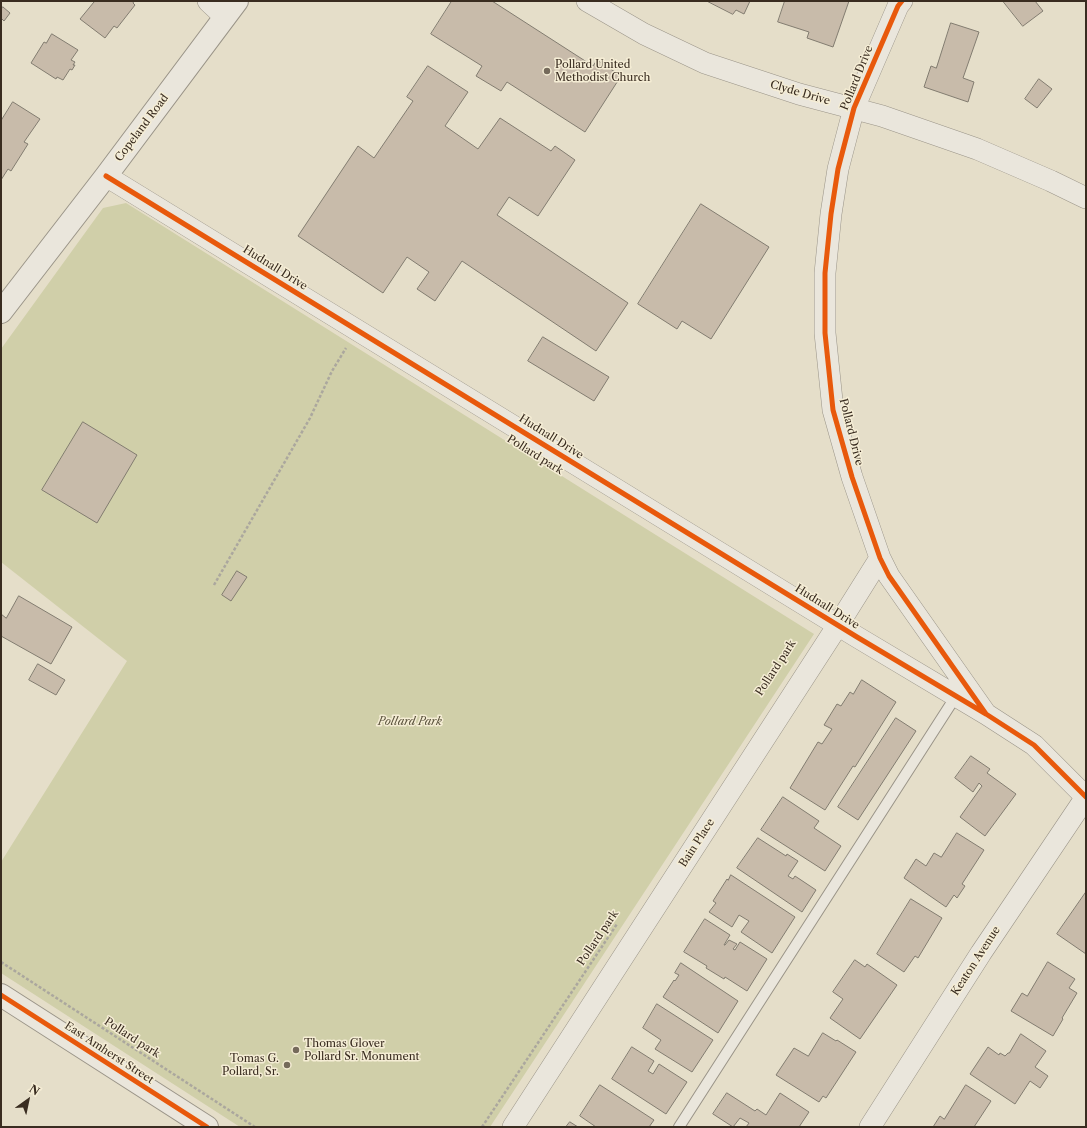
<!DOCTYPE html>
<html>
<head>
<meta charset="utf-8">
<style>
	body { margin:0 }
	#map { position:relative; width:1087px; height:1128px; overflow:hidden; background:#e5dec9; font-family:"Libre Caslon Text",serif }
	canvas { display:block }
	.frame { position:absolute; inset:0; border:2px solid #392c20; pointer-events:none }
	.north { position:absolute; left:8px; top:1080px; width:40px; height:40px; -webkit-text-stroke:3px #f5edd5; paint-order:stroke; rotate:33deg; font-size:11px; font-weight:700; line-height:16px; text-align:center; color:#392c20 }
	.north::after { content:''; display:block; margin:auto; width:14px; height:18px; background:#392c20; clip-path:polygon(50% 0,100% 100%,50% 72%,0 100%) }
</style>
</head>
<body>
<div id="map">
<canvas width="1087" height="1128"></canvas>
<div class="frame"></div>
<div class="north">N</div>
</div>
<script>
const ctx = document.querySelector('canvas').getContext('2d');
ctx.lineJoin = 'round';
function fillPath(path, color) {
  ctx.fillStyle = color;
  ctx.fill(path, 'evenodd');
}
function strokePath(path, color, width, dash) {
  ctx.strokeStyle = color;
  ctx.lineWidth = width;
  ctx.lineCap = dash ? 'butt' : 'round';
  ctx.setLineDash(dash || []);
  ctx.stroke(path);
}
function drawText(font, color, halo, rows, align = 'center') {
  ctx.font = font + ' "Libre Caslon Text",serif';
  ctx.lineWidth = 3;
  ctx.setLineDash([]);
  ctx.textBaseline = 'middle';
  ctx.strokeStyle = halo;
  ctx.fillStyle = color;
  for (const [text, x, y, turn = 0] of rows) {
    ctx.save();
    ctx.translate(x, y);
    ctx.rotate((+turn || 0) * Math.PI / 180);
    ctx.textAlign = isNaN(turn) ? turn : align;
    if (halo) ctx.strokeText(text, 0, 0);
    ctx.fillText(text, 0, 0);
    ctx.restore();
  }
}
const green = new Path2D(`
	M 126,203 L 814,634 L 490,1127 L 240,1127 L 1,973 L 1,862 L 127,661 L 1,562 L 1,349 L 103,208 Z`);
const building = new Path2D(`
	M 93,1 L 134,1 L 133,3 L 135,5 L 117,28 L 114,26 L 105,38 L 80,19 L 94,2 Z
	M 452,1 L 492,1 L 593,66 L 597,60 L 621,76 L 585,132 L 507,82 L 501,91 L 476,76 L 482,66 L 431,34 Z
	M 707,1 L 750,1 L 744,14 L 736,10 L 733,14 Z
	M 785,1 L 849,1 L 833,47 L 807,38 L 809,32 L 778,22 Z
	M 1003,1 L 1035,1 L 1043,11 L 1023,26 Z
	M 3,7 L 10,13 L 4,21 L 1,18 L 1,10 Z
	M 951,23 L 979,32 L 963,78 L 974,82 L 968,102 L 924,87 L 931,66 L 936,68 Z
	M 52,34 L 78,50 L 71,60 L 75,62 L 73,65 L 75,65 L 72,70 L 70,69 L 63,80 L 57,77 L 56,79 L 31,63 L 44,42 L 46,43 Z
	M 428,66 L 468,92 L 445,126 L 478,149 L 500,118 L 551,151 L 555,146 L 575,160 L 538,216 L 509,197 L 497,215 L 628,303 L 596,351 L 462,261 L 435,301 L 417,289 L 429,272 L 407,257 L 383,293 L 298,236 L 358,146 L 374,158 L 413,101 L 407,97 Z
	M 1039,79 L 1052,89 L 1037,108 L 1025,99 Z
	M 13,102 L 40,119 L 24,142 L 28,144 L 11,171 L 8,169 L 1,180 L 1,121 Z
	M 701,204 L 769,247 L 711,339 L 682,321 L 677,329 L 638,304 Z
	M 543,337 L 609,377 L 594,401 L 528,361 Z
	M 83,422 L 137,455 L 97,523 L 42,490 Z
	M 237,571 L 247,577 L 231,601 L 222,595 Z
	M 19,596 L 72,627 L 51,664 L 1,636 L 1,614 L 6,618 Z
	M 38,664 L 65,680 L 56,695 L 29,680 Z
	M 862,680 L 896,702 L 855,767 L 853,766 L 825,810 L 790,788 L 818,742 L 822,744 L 832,729 L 824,725 L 837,704 L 841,706 L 850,692 L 853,694 Z
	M 896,718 L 916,731 L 858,820 L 838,807 Z
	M 971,756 L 990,769 L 987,773 L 1016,794 L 985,836 L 960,817 L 982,786 L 979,783 L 973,792 L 955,778 Z
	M 783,797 L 819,821 L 814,828 L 841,846 L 825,871 L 761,830 Z
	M 957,833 L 984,850 L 962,884 L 965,886 L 957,898 L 954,895 L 946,907 L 904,878 L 916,859 L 926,866 L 934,853 L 941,857 Z
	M 758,838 L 786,856 L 787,854 L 798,861 L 788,876 L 793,879 L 795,876 L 816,890 L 802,912 L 737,868 Z
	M 731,875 L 795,917 L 772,953 L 741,932 L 749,921 L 739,915 L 732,927 L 709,912 L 716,903 L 713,901 L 727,879 L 728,880 Z
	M 1086,892 L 1086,954 L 1057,934 Z
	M 911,899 L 942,918 L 918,958 L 915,956 L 904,972 L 877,954 Z
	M 705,919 L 730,935 L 724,945 L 725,945 L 729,940 L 737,944 L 733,949 L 735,950 L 740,942 L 767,959 L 747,991 L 725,977 L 724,979 L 706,968 L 707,966 L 684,952 Z
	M 855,960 L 865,967 L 867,964 L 897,985 L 860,1039 L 830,1018 L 843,999 L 833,992 Z
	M 1048,962 L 1075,979 L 1069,988 L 1077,993 L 1062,1018 L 1063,1019 L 1053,1036 L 1011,1011 L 1022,993 L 1027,996 Z
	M 681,963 L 738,1001 L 718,1033 L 663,997 L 674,980 L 675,981 L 679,975 L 675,973 Z
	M 657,1004 L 713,1040 L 692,1072 L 655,1049 L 661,1040 L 643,1028 Z
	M 823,1033 L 836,1041 L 837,1040 L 856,1052 L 826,1098 L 823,1096 L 819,1102 L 776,1075 L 794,1048 L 808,1056 Z
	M 1021,1034 L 1046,1051 L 1035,1067 L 1048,1076 L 1040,1088 L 1030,1081 L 1015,1104 L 970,1074 L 988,1047 L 999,1055 L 1000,1053 L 1005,1056 L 1008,1053 L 1009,1053 Z
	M 632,1047 L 654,1061 L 648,1071 L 653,1074 L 659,1064 L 687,1082 L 666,1114 L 612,1079 Z
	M 600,1085 L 654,1120 L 649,1127 L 596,1127 L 580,1116 Z
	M 966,1085 L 991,1101 L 974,1127 L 933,1127 L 940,1116 L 944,1119 Z
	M 727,1093 L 755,1111 L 757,1109 L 766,1115 L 780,1093 L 809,1112 L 799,1127 L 746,1127 L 749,1123 L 740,1118 L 733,1127 L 713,1114 Z
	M 570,1122 L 578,1127 L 566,1127 Z`);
const path = new Path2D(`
	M 214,585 L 310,418 L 332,371 L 346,348
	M 1,962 L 255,1127
	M 482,1127 L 617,924`);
const service = new Path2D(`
	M 679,1127 L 956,696`);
const minor = new Path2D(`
	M 208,1 L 225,17
	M 587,1 L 644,34 L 705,63 L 799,94 L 882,116 L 977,149 L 1051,181 L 1086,198
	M 902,1 L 898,6 L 854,108 L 838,169 L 831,214 L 825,273 L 825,333 L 833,410 L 852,477 L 880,558 L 889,576 L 986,714 L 1034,745 L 1086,797
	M 106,176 L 857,637 L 986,714
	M 513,1127 L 838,625 L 880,558
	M 870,1127 L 981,953 L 1086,797`);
const tertiary = new Path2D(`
	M 1,312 L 106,176 L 237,1
	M 1,995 L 207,1127`);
const cycleway = new Path2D(`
	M 902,1 L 898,6 L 854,108 L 838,169 L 831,214 L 825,273 L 825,333 L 833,410 L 852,477 L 880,558 L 889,576 L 986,714 L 1034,745 L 1086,797
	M 106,176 L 857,637 L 986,714
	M 1,995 L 207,1127`);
const markers = [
	[547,71,4,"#756a5b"],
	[296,1050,4,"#756a5b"],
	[287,1065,4,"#756a5b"]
];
const poiNames = [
	["Pollard United",555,65],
	["Methodist Church",555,78],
	["Thomas Glover",304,1044],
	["Pollard Sr. Monument",304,1057],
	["Tomas G.",279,1059,"right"],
	["Pollard, Sr.",279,1072,"right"]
];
const streetNames = [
	["Pollard Drive",857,78,-68],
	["Clyde Drive",800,93,16],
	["Copeland Road",142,128,-53],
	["Hudnall Drive",275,268,32],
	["Pollard Drive",851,432,76],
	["Hudnall Drive",551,437,32],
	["Pollard park",535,455,32],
	["Hudnall Drive",827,607,32],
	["Pollard park",776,668,-57],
	["Bain Place",697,843,-57],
	["Pollard park",598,938,-56],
	["Keaton Avenue",976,961,-57],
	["Pollard park",132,1038,33],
	["East Amherst Street",109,1053,33]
];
const parkNames = [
	["Pollard Park",410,722]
];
fillPath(green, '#d0cfa9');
fillPath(building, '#c8bbaa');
strokePath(building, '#827c70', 1);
strokePath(service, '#9a9488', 12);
strokePath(minor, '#9a9488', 22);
strokePath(tertiary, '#9a9488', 24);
strokePath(path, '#aba79e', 2.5, [3, 2]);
strokePath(service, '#eae6dc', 10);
strokePath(minor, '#eae6dc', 21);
strokePath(tertiary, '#eae6dc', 22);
strokePath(cycleway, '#e8590c', 5);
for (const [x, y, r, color] of markers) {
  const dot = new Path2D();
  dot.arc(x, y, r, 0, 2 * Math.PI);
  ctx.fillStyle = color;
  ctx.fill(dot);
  strokePath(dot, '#f5edd5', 1.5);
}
drawText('11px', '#392c20', '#f5edd5', poiNames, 'left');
drawText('11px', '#392c20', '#f5edd5', streetNames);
drawText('italic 11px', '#5a523c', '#f5edd5', parkNames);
</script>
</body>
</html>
